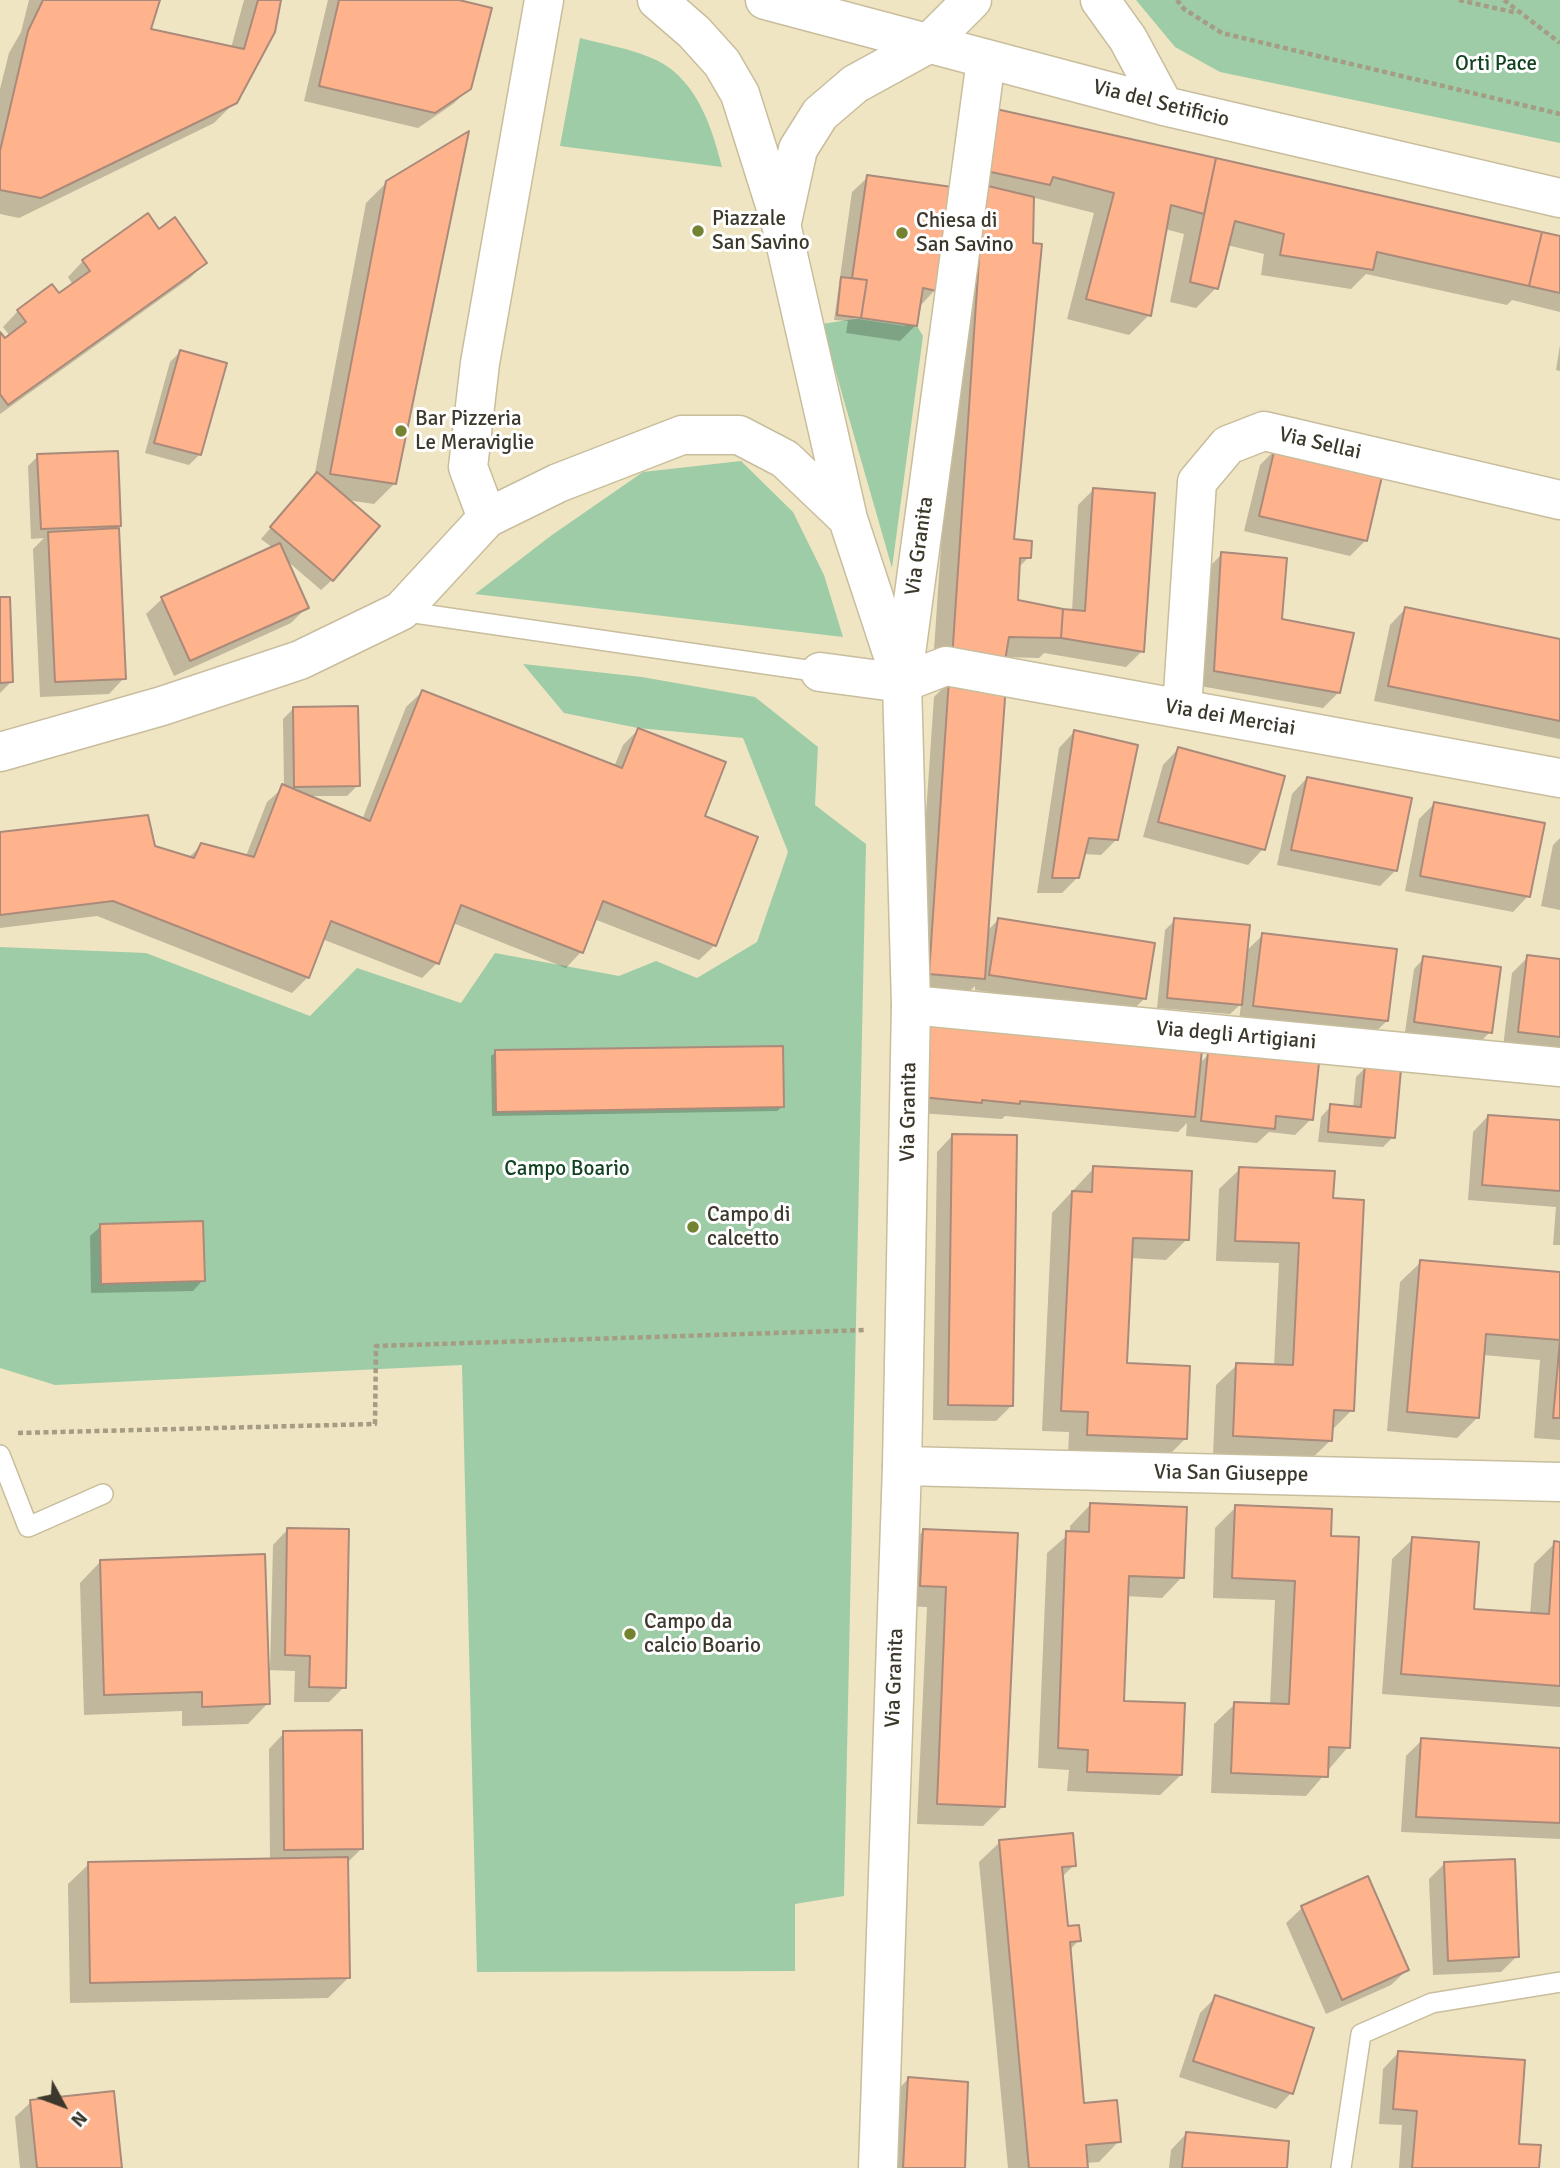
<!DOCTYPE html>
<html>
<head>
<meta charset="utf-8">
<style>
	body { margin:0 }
	#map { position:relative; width:1560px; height:2168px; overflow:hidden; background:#f0e5c3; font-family:Signika,sans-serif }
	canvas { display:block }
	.north { position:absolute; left:28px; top:2070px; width:70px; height:70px; -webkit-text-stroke:5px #fff; paint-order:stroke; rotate:131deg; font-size:19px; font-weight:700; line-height:28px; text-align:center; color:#3c382b }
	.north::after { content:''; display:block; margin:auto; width:24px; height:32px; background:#3c382b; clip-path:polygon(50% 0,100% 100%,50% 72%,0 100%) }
</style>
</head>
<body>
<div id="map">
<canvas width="1560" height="2168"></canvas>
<div class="north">N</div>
</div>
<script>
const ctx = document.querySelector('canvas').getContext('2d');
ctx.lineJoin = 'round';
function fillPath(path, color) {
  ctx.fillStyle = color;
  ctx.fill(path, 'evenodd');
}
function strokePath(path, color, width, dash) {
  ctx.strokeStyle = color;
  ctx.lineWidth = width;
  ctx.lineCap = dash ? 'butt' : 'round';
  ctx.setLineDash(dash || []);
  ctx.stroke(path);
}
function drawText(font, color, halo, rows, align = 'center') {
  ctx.font = font + ' Signika,sans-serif';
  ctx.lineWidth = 6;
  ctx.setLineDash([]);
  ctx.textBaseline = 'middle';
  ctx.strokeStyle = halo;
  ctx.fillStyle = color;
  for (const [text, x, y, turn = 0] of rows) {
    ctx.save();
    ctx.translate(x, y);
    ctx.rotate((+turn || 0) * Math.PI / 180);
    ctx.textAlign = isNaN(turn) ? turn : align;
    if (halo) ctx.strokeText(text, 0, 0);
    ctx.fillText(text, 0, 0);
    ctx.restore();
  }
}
const green = new Path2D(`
	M 1136,0 L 1560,0 L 1560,143 L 1220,72 L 1175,47 Z
	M 580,38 C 603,44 627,48 649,57 C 695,74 711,124 722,167 L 560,146 Z
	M 861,318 L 917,326 L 923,336 L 892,568 L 822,324 Z
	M 741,461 L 793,512 L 824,575 L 843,637 L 475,594 L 552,535 L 643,472 Z
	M 523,664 L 642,677 L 755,697 L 818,747 L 815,805 L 866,844 L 844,1896 L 795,1904 L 795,1971 L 477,1972 L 462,1365 L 55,1385 L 0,1368 L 0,947 L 146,953 L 310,1016 L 357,968 L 461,1003 L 495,953 L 619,976 L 656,961 L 697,978 L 757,942 L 788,852 L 743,738 L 638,728 L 564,713 Z`);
const shadow = new Path2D(`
	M 29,0 L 158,0 L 149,30 L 231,48 L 244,0 L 279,0 L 235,102 L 214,123 L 19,218 L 0,214 L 0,89 L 9,53 L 21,32 Z
	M 328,0 L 452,0 L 470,88 L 453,104 L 418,128 L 304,101 Z
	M 996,111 L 1560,238 L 1560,312 L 1512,300 L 1507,305 L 1366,274 L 1351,289 L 1261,275 L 1264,254 L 1227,245 L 1216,288 L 1196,308 L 1170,302 L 1184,234 L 1165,229 L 1149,315 L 1129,335 L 1067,319 L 1094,213 L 1035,198 L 1032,200 L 1012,541 L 1029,557 L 1018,568 L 1016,601 L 1072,611 L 1078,505 L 1093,490 L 1142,651 L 1126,667 L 1044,653 L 1039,658 L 1004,657 L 986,932 L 998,920 L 1145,998 L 1129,1014 L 975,990 L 975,986 L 967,994 L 914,989 L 934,697 L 951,680 L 932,679 L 964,208 Z
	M 868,177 L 935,290 L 920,306 L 916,325 L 900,341 L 846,333 L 848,321 L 834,320 L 852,192 ZM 853,314 L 905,323 L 905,326 L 852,318 Z
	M 387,182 L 395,483 L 374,504 L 347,500 L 332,580 L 321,590 L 285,559 L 307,607 L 291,623 L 174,676 L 146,614 L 162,599 L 273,548 L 261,539 L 314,478 L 366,203 Z
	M 159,231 L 205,263 L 190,278 L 0,414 L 0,335 L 4,341 L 10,336 L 3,327 L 18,311 L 59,295 L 73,285 L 68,277 L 83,261 Z
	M 1560,345 L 1560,371 L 1556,370 Z
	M 180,352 L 200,454 L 189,465 L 145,453 L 170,362 Z
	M 1276,449 L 1366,540 L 1350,556 L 1244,531 L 1260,465 Z
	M 38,456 L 119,525 L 115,530 L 124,678 L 109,694 L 40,697 L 33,549 L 44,538 L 31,539 L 28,466 Z
	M 1222,554 L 1339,692 L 1323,708 L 1200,686 L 1206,570 Z
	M 0,599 L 11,682 L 0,693 Z
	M 1405,609 L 1560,641 L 1560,739 L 1374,701 L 1390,625 Z
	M 422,692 L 614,767 L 623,745 L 638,730 L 703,817 L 715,945 L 699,960 L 594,919 L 581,952 L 566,968 L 453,923 L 437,963 L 422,978 L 322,939 L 308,977 L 292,993 L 97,916 L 0,928 L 0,834 L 154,847 L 188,858 L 202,845 L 246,856 L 267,802 L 284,787 L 283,719 L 293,709 L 358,785 L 347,796 L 307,796 L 362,820 L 406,707 Z
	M 1074,732 L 1117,839 L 1101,855 L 1083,854 L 1077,878 L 1062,893 L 1037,893 L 1059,748 Z
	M 1178,749 L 1263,849 L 1248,865 L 1143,837 L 1163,765 Z
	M 1307,778 L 1396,870 L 1380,886 L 1277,865 L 1292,794 Z
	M 1435,803 L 1528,896 L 1513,912 L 1405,891 L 1419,819 Z
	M 1560,838 L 1560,910 L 1541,906 L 1553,845 Z
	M 1175,920 L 1245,952 L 1263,935 L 1387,1021 L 1371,1036 L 1239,1021 L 1241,1004 L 1230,1014 L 1157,1008 L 1165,930 Z
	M 1528,957 L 1560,961 L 1560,1054 L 1503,1047 L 1512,973 Z
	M 1424,958 L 1490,1032 L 1480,1042 L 1405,1032 L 1414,969 Z
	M 929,1026 L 1199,1064 L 1209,1054 L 1311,1119 L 1295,1135 L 1269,1132 L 1257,1143 L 1186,1136 L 1187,1123 L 1178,1132 L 1005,1116 L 1002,1119 L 906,1112 Z
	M 496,1052 L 782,1107 L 777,1111 L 492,1116 L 491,1056 Z
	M 1366,1067 L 1393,1137 L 1383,1147 L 1318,1142 L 1321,1117 L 1331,1106 L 1353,1108 L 1356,1077 Z
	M 1488,1116 L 1560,1122 L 1560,1245 L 1553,1245 L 1556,1207 L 1468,1200 L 1473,1132 Z
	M 952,1136 L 1012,1405 L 996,1421 L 933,1420 L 937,1152 Z
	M 1094,1168 L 1187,1239 L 1166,1260 L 1130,1258 L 1125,1365 L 1185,1439 L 1165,1459 L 1068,1455 L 1069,1432 L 1042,1431 L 1052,1213 Z
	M 1240,1169 L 1332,1200 L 1352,1410 L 1331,1431 L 1331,1440 L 1310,1460 L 1213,1456 L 1216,1385 L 1237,1365 L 1274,1366 L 1279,1263 L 1216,1261 L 1219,1189 Z
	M 101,1226 L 203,1280 L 193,1291 L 91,1293 L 90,1236 Z
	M 1421,1262 L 1560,1273 L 1560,1440 L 1534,1438 L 1540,1360 L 1483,1355 L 1478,1417 L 1457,1438 L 1387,1431 L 1400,1282 Z
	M 1090,1505 L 1182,1577 L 1162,1598 L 1126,1596 L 1122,1703 L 1181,1775 L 1160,1795 L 1067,1791 L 1069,1770 L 1038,1768 L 1047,1553 L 1070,1533 L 1070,1526 Z
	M 1236,1507 L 1329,1538 L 1348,1747 L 1306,1796 L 1211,1793 L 1214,1724 L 1235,1704 L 1270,1705 L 1275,1600 L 1213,1598 L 1215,1528 Z
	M 288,1529 L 344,1687 L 329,1702 L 294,1702 L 295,1671 L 267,1670 L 268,1703 L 248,1724 L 182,1726 L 182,1711 L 84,1715 L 80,1583 L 100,1562 L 270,1669 L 273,1545 Z
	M 924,1530 L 1016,1535 L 1003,1806 L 983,1826 L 917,1824 L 927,1607 L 901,1606 L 904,1551 Z
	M 1413,1539 L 1472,1611 L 1530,1615 L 1534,1564 L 1555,1543 L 1560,1544 L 1560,1707 L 1382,1694 L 1392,1559 Z
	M 284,1733 L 362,1848 L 347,1863 L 348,1978 L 328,1998 L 70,2003 L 68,1884 L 89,1864 L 270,1860 L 269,1749 Z
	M 1422,1740 L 1560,1750 L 1560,1839 L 1401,1832 L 1406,1756 Z
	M 1000,1842 L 1074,1865 L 1062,1877 L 1066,1928 L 1079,1940 L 1069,1951 L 1083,2105 L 1119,2141 L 1099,2162 L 1086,2163 L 1086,2168 L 1008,2168 L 979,1862 Z
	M 1444,1864 L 1517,1956 L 1501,1972 L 1433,1975 L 1429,1879 Z
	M 1302,1908 L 1407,1970 L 1391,1985 L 1326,2014 L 1286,1923 Z
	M 1216,1997 L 1291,2093 L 1276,2109 L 1179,2077 L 1200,2013 Z
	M 1398,2053 L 1517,2146 L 1538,2168 L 1399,2168 L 1402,2125 L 1379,2124 L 1383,2069 Z
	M 908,2079 L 963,2168 L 889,2168 L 893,2095 Z
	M 31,2102 L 120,2168 L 20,2168 L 15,2117 Z
	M 1186,2134 L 1285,2168 L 1169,2168 L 1171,2150 Z`);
const building = new Path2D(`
	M 43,0 L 160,0 L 151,29 L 244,49 L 258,0 L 281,0 L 275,32 L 237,103 L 41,198 L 0,190 L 0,151 L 28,31 Z
	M 339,0 L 459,0 L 492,8 L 471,89 L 435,113 L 319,86 Z
	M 996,109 L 1216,158 L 1204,214 L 1171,205 L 1151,316 L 1086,299 L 1114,193 L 1053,177 L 1050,185 L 982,170 Z
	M 469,131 L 396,484 L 330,474 L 386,181 Z
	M 1216,158 L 1542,232 L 1529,286 L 1377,252 L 1373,270 L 1280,255 L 1284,234 L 1235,221 L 1218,289 L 1190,282 Z
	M 867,175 L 952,187 L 937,291 L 923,288 L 917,326 L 861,318 L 867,280 L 852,278 Z
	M 984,185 L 1034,197 L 1033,243 L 1042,244 L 1014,539 L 1032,541 L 1031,558 L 1020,558 L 1018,600 L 1063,609 L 1061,638 L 1009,637 L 1005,661 L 952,659 Z
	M 148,213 L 159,229 L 175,217 L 207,263 L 8,405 L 0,394 L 0,332 L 5,338 L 26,322 L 17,310 L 52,284 L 59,293 L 90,271 L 82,260 Z
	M 1542,232 L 1560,236 L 1560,293 L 1529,286 Z
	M 841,277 L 867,280 L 861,318 L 837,315 Z
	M 180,350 L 227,363 L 201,455 L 154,443 Z
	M 1275,447 L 1383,472 L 1367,541 L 1259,516 Z
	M 118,451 L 121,526 L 41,529 L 37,454 Z
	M 317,472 L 380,526 L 333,581 L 270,527 Z
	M 1093,488 L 1155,493 L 1144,652 L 1061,638 L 1063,609 L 1085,611 Z
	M 119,528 L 126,679 L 55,682 L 48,532 Z
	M 280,543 L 309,608 L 190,661 L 161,597 Z
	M 1221,552 L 1287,558 L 1282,619 L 1354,633 L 1340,693 L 1214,671 Z
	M 0,597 L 10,597 L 13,682 L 0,683 Z
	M 1405,607 L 1560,639 L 1560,721 L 1388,686 Z
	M 949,679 L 1006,684 L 985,979 L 929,974 Z
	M 422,690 L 622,768 L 638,728 L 726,762 L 705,816 L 758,837 L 716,946 L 603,901 L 583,953 L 461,905 L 439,964 L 331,921 L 309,978 L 113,901 L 0,915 L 0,832 L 148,815 L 155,846 L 194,858 L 201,843 L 254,857 L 282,784 L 370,821 Z
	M 358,706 L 360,786 L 294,787 L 293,707 Z
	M 1074,730 L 1138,745 L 1118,840 L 1089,838 L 1079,878 L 1052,878 Z
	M 1178,747 L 1285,776 L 1265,850 L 1158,822 Z
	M 1307,777 L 1412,798 L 1397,871 L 1291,850 Z
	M 1434,802 L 1545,823 L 1530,897 L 1420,876 Z
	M 998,918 L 1155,943 L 1146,999 L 989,975 Z
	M 1174,918 L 1250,925 L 1242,1005 L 1167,998 Z
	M 1262,933 L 1397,949 L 1388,1021 L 1253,1006 Z
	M 1527,955 L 1560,959 L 1560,1037 L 1518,1032 Z
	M 1423,956 L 1501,967 L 1492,1033 L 1414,1022 Z
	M 928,1025 L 1202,1050 L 1195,1117 L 1020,1101 L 1020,1104 L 982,1100 L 982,1103 L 921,1097 Z
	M 783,1046 L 784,1107 L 496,1112 L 495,1050 Z
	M 1208,1052 L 1319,1063 L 1313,1120 L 1276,1116 L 1275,1129 L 1201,1121 Z
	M 1365,1065 L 1401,1069 L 1395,1138 L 1328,1132 L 1330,1104 L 1361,1107 Z
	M 1488,1115 L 1560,1120 L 1560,1191 L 1482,1185 Z
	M 952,1134 L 1017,1135 L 1013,1406 L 948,1405 Z
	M 1093,1166 L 1192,1171 L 1189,1240 L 1133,1238 L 1127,1363 L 1190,1366 L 1187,1439 L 1087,1435 L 1088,1412 L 1061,1411 L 1072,1191 L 1092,1192 Z
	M 1239,1167 L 1335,1171 L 1333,1198 L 1364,1200 L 1354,1411 L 1334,1410 L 1332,1441 L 1233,1436 L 1236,1363 L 1293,1365 L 1299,1243 L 1235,1241 Z
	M 203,1221 L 205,1281 L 101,1284 L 100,1224 Z
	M 1420,1260 L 1560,1272 L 1560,1418 L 1553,1418 L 1560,1340 L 1486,1334 L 1479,1418 L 1407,1412 Z
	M 1090,1503 L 1187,1507 L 1184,1578 L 1129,1576 L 1124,1701 L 1185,1703 L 1182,1775 L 1087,1772 L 1088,1750 L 1058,1748 L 1066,1531 L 1089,1532 Z
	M 1235,1505 L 1332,1509 L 1331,1536 L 1359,1537 L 1350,1748 L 1329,1747 L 1328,1777 L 1231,1773 L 1234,1702 L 1289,1704 L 1295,1581 L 1232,1578 Z
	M 287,1528 L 349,1529 L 346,1688 L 309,1687 L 310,1656 L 285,1655 Z
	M 923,1529 L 1018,1533 L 1005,1807 L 937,1804 L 946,1587 L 920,1586 Z
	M 1412,1537 L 1479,1542 L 1474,1609 L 1549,1614 L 1554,1541 L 1560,1542 L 1560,1686 L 1401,1674 Z
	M 265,1554 L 270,1704 L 202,1707 L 202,1692 L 104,1695 L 100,1560 Z
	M 362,1730 L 363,1849 L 284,1850 L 283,1731 Z
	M 1421,1738 L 1560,1748 L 1560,1823 L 1416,1817 Z
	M 1073,1833 L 1076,1866 L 1062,1867 L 1068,1926 L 1079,1925 L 1081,1941 L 1070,1942 L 1084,2103 L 1117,2100 L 1121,2142 L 1086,2145 L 1088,2168 L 1029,2168 L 999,1840 Z
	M 348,1857 L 350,1978 L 90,1983 L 88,1862 Z
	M 1515,1859 L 1519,1957 L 1448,1961 L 1444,1862 Z
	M 1368,1876 L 1409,1970 L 1342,2000 L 1301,1906 Z
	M 1215,1995 L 1314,2028 L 1293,2094 L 1193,2061 Z
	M 1398,2051 L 1525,2060 L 1519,2144 L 1541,2145 L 1539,2168 L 1412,2168 L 1417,2111 L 1393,2109 Z
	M 908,2077 L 968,2082 L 965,2168 L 903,2168 Z
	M 114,2091 L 122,2168 L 37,2168 L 30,2100 Z
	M 1186,2132 L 1289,2141 L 1287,2168 L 1182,2168 Z`);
const path = new Path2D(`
	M 1177,0 L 1184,9 L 1222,33 L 1560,114
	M 1459,0 L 1517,13
	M 1504,0 L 1560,43
	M 18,1433 L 375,1424 L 376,1346 L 866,1330`);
const lane = new Path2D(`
	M 401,611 L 820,672
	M 0,1455 L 28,1527 L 103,1494
	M 1341,2168 L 1361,2034 L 1432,2003 L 1560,1982`);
const street = new Path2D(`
	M 487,518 L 468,467 L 480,363 L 544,0
	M 820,672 L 902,683 L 946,666 L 1560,778
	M 902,683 L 986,60
	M 1182,709 L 1197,482 L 1228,445 L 1264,431 L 1560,500
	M 911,1005 L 1560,1067
	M 878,2168 L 902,1466`);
const secondary = new Path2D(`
	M 657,0 L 694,32 L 722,63 L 740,94 L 781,224 L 848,519 L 902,683 L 911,1005 L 902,1466 L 1560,1482
	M 765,0 L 1164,106 L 1560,198
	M 1100,0 L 1128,39 L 1164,106
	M 782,222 L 798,149 L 820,114 L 855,84 L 928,44 L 972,0
	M 0,752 L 162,706 L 300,660 L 401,611 L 487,518 L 558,483 L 682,435 L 739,435 L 785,459 L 848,519`);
const markers = [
	[698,231,7,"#738331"],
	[902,233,7,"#738331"],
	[401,431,7,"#738331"],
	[693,1227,7,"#738331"],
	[630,1634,7,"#738331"]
];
const parkNames = [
	["Orti Pace",1496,64],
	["Campo Boario",567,1169]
];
const streetNames = [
	["Via del Setificio",1161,104,14],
	["Via Sellai",1320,444,13],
	["Via Granita",920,546,-82],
	["Via dei Merciai",1230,718,10],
	["Via degli Artigiani",1236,1036,5],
	["Via Granita",909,1112,-89],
	["Via San Giuseppe",1231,1474,1],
	["Via Granita",895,1678,-88]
];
const poiNames = [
	["Piazzale",712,219],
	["San Savino",712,243],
	["Chiesa di",916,221],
	["San Savino",916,245],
	["Bar Pizzeria",415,419],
	["Le Meraviglie",415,443],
	["Campo di",707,1215],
	["calcetto",707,1239],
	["Campo da",644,1622],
	["calcio Boario",644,1646]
];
fillPath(green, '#9ecca6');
fillPath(shadow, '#0003');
fillPath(building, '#feb38c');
strokePath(building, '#aa8a7a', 2);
strokePath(lane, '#c8bd9c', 22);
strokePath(street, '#c8bd9c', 41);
strokePath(secondary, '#c8bd9c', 41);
strokePath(path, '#a49c83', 4.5, [5, 3.5]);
strokePath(lane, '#fff', 19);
strokePath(street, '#fff', 38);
strokePath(secondary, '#fff', 38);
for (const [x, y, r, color] of markers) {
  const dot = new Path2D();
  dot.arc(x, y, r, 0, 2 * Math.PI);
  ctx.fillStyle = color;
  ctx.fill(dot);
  strokePath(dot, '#fff', 2.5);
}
drawText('21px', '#124321', '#fff', parkNames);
drawText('21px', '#3c382b', '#fff', streetNames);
drawText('21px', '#3c382b', '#fff', poiNames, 'left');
</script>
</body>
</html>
